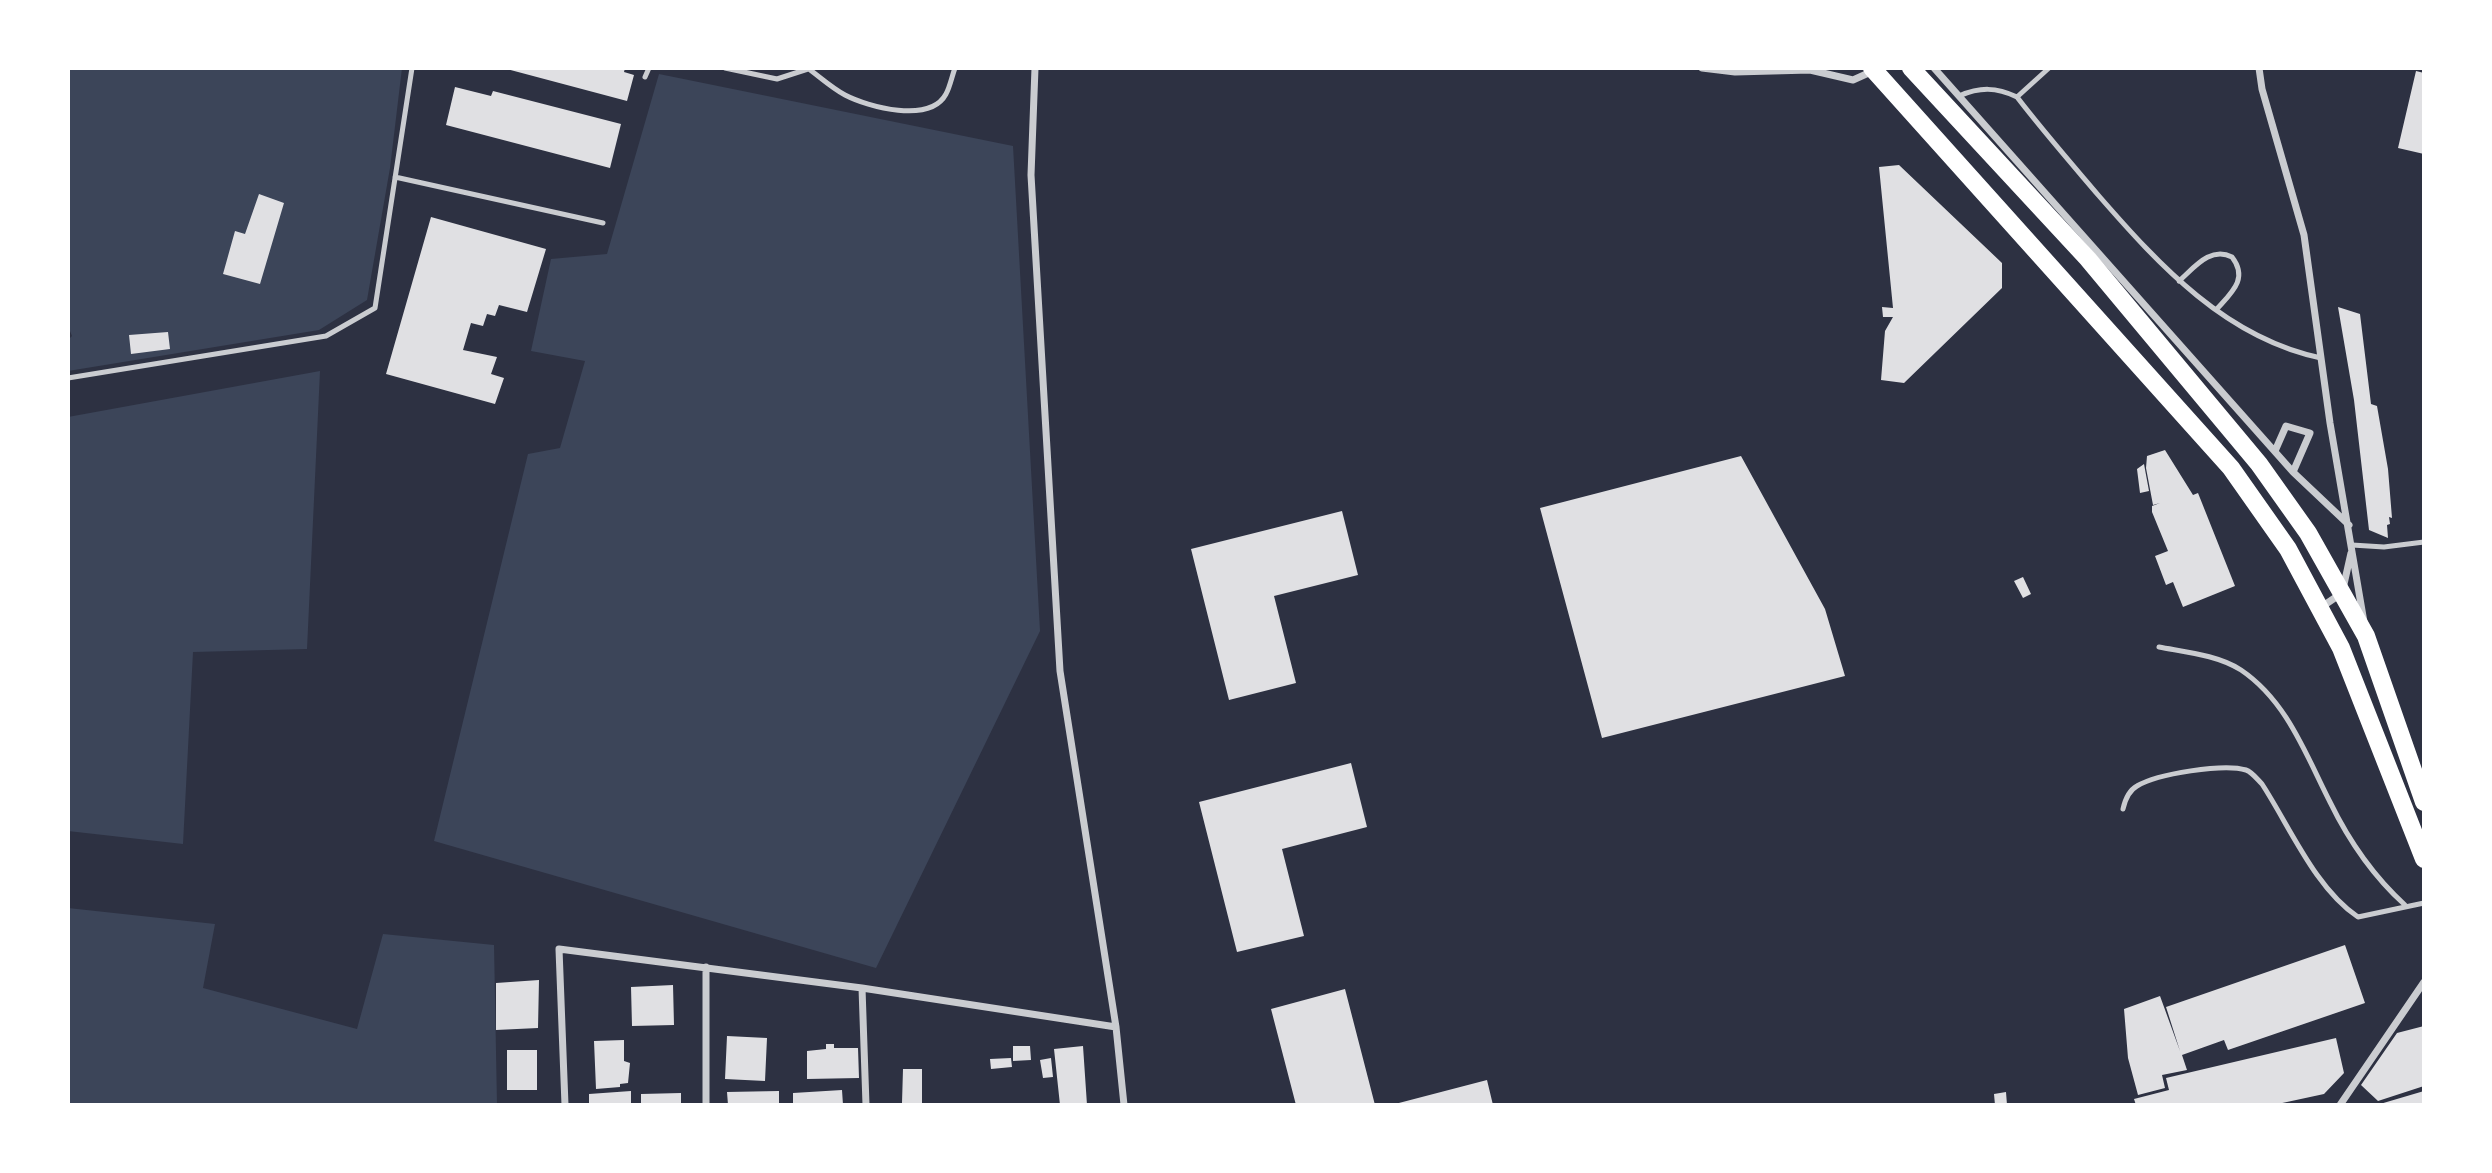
<!DOCTYPE html>
<html>
<head>
<meta charset="utf-8">
<style>
	body { margin:0 }
	#map { position:relative; width:2492px; height:1173px; overflow:hidden; background:#2d3142; font-family:"Roboto Condensed",sans-serif }
	canvas { display:block }
	.frame { position:absolute; inset:0; border:70px solid #fff; pointer-events:none }
</style>
</head>
<body>
<div id="map">
<canvas width="2492" height="1173"></canvas>
<div class="frame"></div>
</div>
<script>
const ctx = document.querySelector('canvas').getContext('2d');
ctx.lineJoin = 'round';
function fillPath(path, color) {
  ctx.fillStyle = color;
  ctx.fill(path, 'evenodd');
}
function strokePath(path, color, width, dash) {
  ctx.strokeStyle = color;
  ctx.lineWidth = width;
  ctx.lineCap = dash ? 'butt' : 'round';
  ctx.setLineDash(dash || []);
  ctx.stroke(path);
}
const green = new Path2D(`
	M 68,68 L 402,68 L 390,168 L 367,300 L 319,330 L 68,371 L 68,340 L 72,336 L 68,326 Z
	M 659,74 L 1013,146 L 1040,631 L 876,968 L 434,841 L 528,454 L 560,448 L 585,361 L 531,351 L 551,259 L 607,254 Z
	M 320,371 L 307,649 L 193,652 L 183,844 L 68,831 L 68,417 Z
	M 68,908 L 215,924 L 203,988 L 357,1029 L 383,934 L 494,945 L 497,1105 L 68,1105 Z`);
const building = new Path2D(`
	M 503,68 L 625,68 L 624,72 L 634,75 L 627,101 Z
	M 2416,71 L 2424,73 L 2424,154 L 2398,148 Z
	M 455,87 L 491,96 L 493,91 L 621,124 L 610,168 L 446,125 Z
	M 1899,165 L 2002,263 L 2002,288 L 1904,383 L 1881,380 L 1885,331 L 1893,317 L 1883,317 L 1882,307 L 1893,308 L 1879,167 Z
	M 259,194 L 284,203 L 260,284 L 223,274 L 235,231 L 245,234 Z
	M 431,217 L 546,249 L 527,312 L 499,305 L 495,316 L 487,314 L 483,326 L 471,323 L 463,350 L 497,357 L 491,374 L 504,378 L 495,404 L 386,374 Z
	M 2338,307 L 2360,314 L 2371,404 L 2377,406 L 2388,469 L 2392,518 L 2389,517 L 2390,524 L 2387,525 L 2388,538 L 2369,530 L 2354,400 Z
	M 168,332 L 170,349 L 131,354 L 129,335 Z
	M 2165,450 L 2193,495 L 2198,493 L 2235,586 L 2183,607 L 2173,582 L 2166,585 L 2155,556 L 2168,551 L 2152,512 L 2152,506 L 2160,503 L 2153,505 L 2146,468 L 2147,456 Z
	M 1741,456 L 1825,609 L 1845,676 L 1602,738 L 1540,508 Z
	M 2144,464 L 2149,491 L 2140,493 L 2137,469 Z
	M 1342,511 L 1358,575 L 1274,596 L 1296,683 L 1229,700 L 1191,549 Z
	M 2023,577 L 2031,594 L 2023,598 L 2014,581 Z
	M 1351,763 L 1367,827 L 1282,849 L 1304,936 L 1237,952 L 1199,802 Z
	M 2345,945 L 2365,1003 L 2228,1050 L 2224,1040 L 2182,1055 L 2187,1070 L 2162,1075 L 2165,1088 L 2138,1095 L 2128,1058 L 2124,1009 L 2160,996 L 2180,1051 L 2166,1007 Z
	M 539,980 L 538,1028 L 496,1030 L 496,983 Z
	M 673,985 L 674,1025 L 632,1026 L 631,987 Z
	M 1345,989 L 1375,1105 L 1296,1105 L 1271,1009 Z
	M 2424,1026 L 2424,1086 L 2378,1101 L 2361,1085 L 2397,1033 Z
	M 727,1036 L 767,1038 L 765,1081 L 725,1079 Z
	M 2336,1038 L 2344,1073 L 2324,1094 L 2273,1105 L 2136,1105 L 2134,1099 L 2169,1090 L 2166,1078 Z
	M 624,1040 L 624,1061 L 630,1063 L 628,1083 L 620,1084 L 620,1087 L 596,1089 L 594,1041 Z
	M 826,1044 L 834,1044 L 834,1048 L 858,1048 L 859,1078 L 807,1079 L 807,1051 L 826,1049 Z
	M 1013,1046 L 1030,1046 L 1031,1060 L 1013,1061 Z
	M 1083,1046 L 1087,1105 L 1060,1105 L 1054,1049 Z
	M 507,1050 L 537,1050 L 537,1090 L 507,1090 Z
	M 1011,1058 L 1012,1067 L 991,1069 L 990,1059 Z
	M 1051,1058 L 1053,1077 L 1043,1078 L 1040,1060 Z
	M 903,1069 L 922,1069 L 922,1105 L 902,1103 Z
	M 1487,1080 L 1493,1105 L 1395,1105 L 1395,1104 Z
	M 842,1090 L 843,1105 L 793,1105 L 793,1093 Z
	M 631,1091 L 631,1105 L 589,1105 L 589,1094 Z
	M 779,1091 L 779,1105 L 728,1105 L 727,1092 Z
	M 2424,1091 L 2424,1105 L 2380,1105 L 2380,1104 Z
	M 2006,1092 L 2007,1105 L 1995,1105 L 1994,1094 Z
	M 681,1093 L 681,1105 L 641,1105 L 641,1094 Z`);
const service = new Path2D(`
	M 725,68 L 777,79 L 811,68
	M 809,69 C 821,78 832,88 845,95 C 868,107 930,124 946,94 C 950,87 952,76 955,68
	M 645,77 L 649,68
	M 1959,96 C 1980,87 1996,87 2017,97 C 2043,131 2071,163 2099,196 C 2160,266 2226,338 2321,358
	M 2017,97 L 2049,68
	M 395,177 L 603,223
	M 2179,281 C 2194,268 2210,246 2232,257 C 2249,279 2231,293 2216,310
	M 68,378 L 326,336 L 375,308 L 412,68
	M 2352,545 L 2384,547 L 2424,542
	M 2159,647 C 2185,652 2218,655 2241,670 C 2287,701 2306,755 2330,802 C 2349,841 2373,876 2405,905
	M 2123,809 C 2125,800 2128,791 2137,786 C 2157,774 2224,763 2246,770 C 2252,772 2257,779 2262,784 C 2290,827 2315,888 2358,917 L 2424,903`);
const minor = new Path2D(`
	M 1035,68 L 1031,175 L 1060,671 L 1116,1027 L 1124,1105
	M 1702,68 L 1735,72 L 1810,70 L 1853,80 L 1873,71
	M 1934,68 L 2293,472
	M 2259,68 L 2262,89 L 2304,235 L 2330,423 L 2364,622
	M 2275,451 L 2286,426 L 2310,433 L 2293,472 L 2349,525
	M 2320,608 L 2342,593 L 2351,553
	M 862,988 L 866,1105
	M 565,1105 L 559,949 L 862,988 L 1116,1027
	M 706,1105 L 706,967
	M 2340,1105 L 2424,982`);
const primary = new Path2D(`
	M 1872,68 L 2231,468 L 2288,549 L 2341,648 L 2424,859
	M 1911,68 L 2088,259 L 2259,464 L 2308,533 L 2366,636 L 2424,802`);
fillPath(green, '#3c4559');
fillPath(building, '#e0e0e3');
strokePath(service, '#caccd0', 5);
strokePath(minor, '#caccd0', 7);
strokePath(primary, '#fff', 18);
</script>
</body>
</html>
